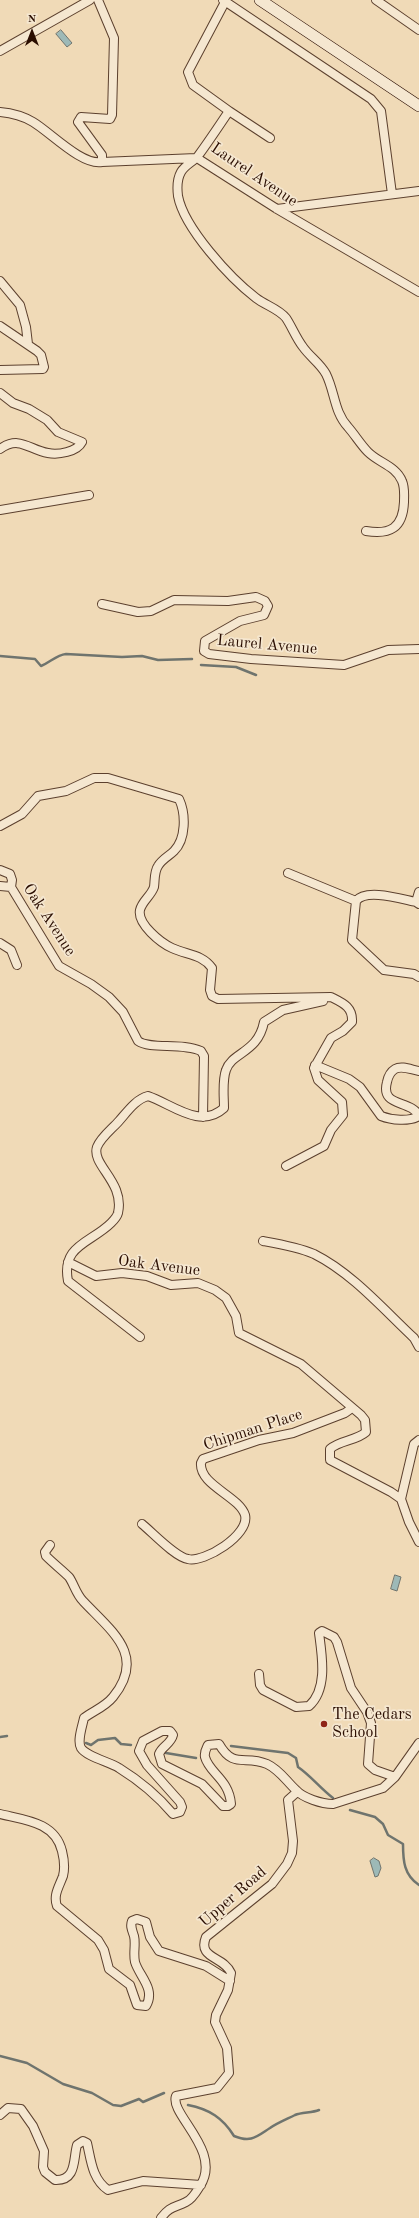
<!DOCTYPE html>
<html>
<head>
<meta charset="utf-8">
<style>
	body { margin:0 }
	#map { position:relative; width:419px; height:2218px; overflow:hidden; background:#f0dab7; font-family:"Old Standard TT",serif }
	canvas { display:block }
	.north { position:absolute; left:12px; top:12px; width:40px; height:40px; -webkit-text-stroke:3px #f5e7d0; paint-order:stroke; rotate:0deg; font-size:11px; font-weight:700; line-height:16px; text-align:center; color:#2a0d00 }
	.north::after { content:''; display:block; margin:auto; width:14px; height:18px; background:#2a0d00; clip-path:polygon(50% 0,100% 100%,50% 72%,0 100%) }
</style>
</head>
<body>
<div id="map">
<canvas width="419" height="2218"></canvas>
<div class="north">N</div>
</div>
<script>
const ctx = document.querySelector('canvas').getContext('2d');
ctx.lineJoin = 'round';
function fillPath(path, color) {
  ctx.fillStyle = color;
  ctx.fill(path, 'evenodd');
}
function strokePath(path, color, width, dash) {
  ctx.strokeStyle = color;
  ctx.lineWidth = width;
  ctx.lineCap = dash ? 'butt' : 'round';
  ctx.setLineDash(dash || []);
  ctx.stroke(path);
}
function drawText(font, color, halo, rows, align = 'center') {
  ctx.font = font + ' "Old Standard TT",serif';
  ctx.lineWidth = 3.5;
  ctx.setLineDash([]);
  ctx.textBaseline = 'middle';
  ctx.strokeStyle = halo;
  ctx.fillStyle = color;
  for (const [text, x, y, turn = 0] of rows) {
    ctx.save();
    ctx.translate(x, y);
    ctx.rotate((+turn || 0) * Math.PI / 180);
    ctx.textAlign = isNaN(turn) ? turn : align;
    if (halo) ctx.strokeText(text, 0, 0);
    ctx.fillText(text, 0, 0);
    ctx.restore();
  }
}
const water = new Path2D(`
	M 61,30 L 72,43 L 67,47 L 56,34 Z
	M 395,1575 L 401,1577 L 397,1591 L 391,1589 Z
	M 374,1858 L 379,1861 L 381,1868 L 378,1876 L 375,1877 L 370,1861 Z`);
const stream = new Path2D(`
	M 0,656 L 35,659 L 41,666 C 51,662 56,655 66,654 L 122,657 L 142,656 L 158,660 L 192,659
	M 201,665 L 236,667 L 256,675
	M 0,1737 L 7,1736
	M 86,1743 L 91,1745 L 98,1740 L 115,1738 L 121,1744 L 131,1745
	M 231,1746 L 288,1753 L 296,1758 L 298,1767 C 311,1776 320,1788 333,1798
	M 166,1753 L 196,1758
	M 350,1810 L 375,1817 L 383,1824 L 388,1835 L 403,1844 C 403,1861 404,1875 419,1885
	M 0,2056 L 27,2063 L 63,2084 L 92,2093 L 113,2105 L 121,2106 L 139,2099 L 143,2102 L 164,2093
	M 188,2105 C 209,2109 223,2118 234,2136 C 251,2143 256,2137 270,2128 C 277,2123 287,2119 295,2115 C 302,2112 312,2113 319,2110`);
const street = new Path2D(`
	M 223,0 L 371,99 L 381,111 L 392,194
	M 376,0 L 419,30
	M 225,2 L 188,72 L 193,85 L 229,111 C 219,126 209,141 198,156 C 193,162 185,165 181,172 C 177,179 177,188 178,196 C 184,228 230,278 256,298 C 265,305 279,309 286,318 C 292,327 296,338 303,347 C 310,357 320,363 326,374 C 335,392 334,412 348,427 C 355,435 361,445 368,452 C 379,463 396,466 402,481 C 405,488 404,495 404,502 C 403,528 390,535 366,531
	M 0,51 L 90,0
	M 229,111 L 270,138
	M 0,112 C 11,113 23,116 33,122 C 50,132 82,166 102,162 L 102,155 L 78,122 L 81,117 L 110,119 L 112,115 L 114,38 L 98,0
	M 197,158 L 277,209 L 419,292
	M 102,162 L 196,158
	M 277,209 L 419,191
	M 0,281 L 20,305 L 26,327 L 28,344
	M 0,326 L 37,351 L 41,355 L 44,367 L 43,369 L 0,370
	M 0,393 L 13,403 L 29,409 L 47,420 L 58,432 L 82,442 C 77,452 58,455 48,453 C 29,450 20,435 0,449
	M 0,510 L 89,495
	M 102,604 L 138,612 L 151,611 L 174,600 L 228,601 L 256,597 L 265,601 L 268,606 L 264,615 L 240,621 L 205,641 L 204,651 L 209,654 L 251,659 L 344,665 L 388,650 L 419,649
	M 0,826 L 22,814 L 38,796 L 66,791 L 94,778 L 108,778 L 179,799 C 186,814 186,839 174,851 C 169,856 162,859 158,866 C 154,872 155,880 154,887 C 151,896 142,901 140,910 C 137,924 161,943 172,948 C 187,955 202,954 212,968 L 210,990 L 212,996 L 218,999 L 331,997 C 343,1003 353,1007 352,1022 L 343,1031 L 331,1038 L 314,1068 L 318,1080 L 342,1102 L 343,1115 L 331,1130 L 324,1146 L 286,1166
	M 0,870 L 10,874 L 12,880 L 11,887
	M 288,873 L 356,901
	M 0,886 L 11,887 L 59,966 L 91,984 L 109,997 L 123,1012 L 138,1041 C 151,1050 181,1042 201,1051 L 204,1056 L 203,1117
	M 419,892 L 416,902 L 419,904
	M 416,902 C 401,899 366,888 356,901 L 352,940 L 384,970 L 414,974 L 419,977
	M 0,943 L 11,950 L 17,965
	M 315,1065 L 349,1079 L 360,1087 L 381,1116 C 391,1120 409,1122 419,1116
	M 419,1071 C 412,1070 402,1065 395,1069 C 390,1072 388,1077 387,1082 C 380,1108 411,1099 419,1116
	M 263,1241 C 280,1244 298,1247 314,1254 C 352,1273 383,1309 414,1338 L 419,1347
	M 68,1262 L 96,1276 L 122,1273 L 147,1276 L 171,1285 L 198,1283 L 215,1290 L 226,1298 L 236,1316 L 239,1333 L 301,1364 L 361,1415 L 365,1420 L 366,1432 C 356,1441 340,1440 330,1449 L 330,1460 L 391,1492 L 401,1499 L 409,1522 L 419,1542
	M 140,1337 L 68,1281 C 61,1245 91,1243 111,1223 C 114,1220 117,1217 118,1213 C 125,1182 91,1165 97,1147 C 101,1137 112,1129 119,1121 C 127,1112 136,1099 148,1096 C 172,1104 200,1130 224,1108 C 224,1097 222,1081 226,1070 C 232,1052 258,1053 264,1022 L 283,1010 L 323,1001
	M 401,1499 L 414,1444 L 419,1440
	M 142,1524 C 152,1532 175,1557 188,1559 C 204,1563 250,1535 245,1515 C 239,1496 199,1485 201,1463 L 203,1459 L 259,1440 L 293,1433 L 345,1413 L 352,1408
	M 50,1545 L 45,1552 L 46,1556 C 54,1564 62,1570 69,1577 C 74,1584 76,1594 83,1601 C 111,1631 147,1655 113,1697 C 105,1707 93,1711 84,1718 C 82,1727 77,1741 81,1748 C 87,1757 110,1762 119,1768 C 140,1781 157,1795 173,1814 L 180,1812 L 182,1807 L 180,1802 L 147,1765 L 139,1751 L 143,1741 L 162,1731 L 170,1731 L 173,1735 C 171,1744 162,1746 159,1754 L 162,1764 L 202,1784 L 223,1806 L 228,1806 L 231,1804 C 229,1779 209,1773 205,1757 C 204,1752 206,1749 208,1745 L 219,1744 C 234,1770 245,1754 267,1764 C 280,1770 286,1781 296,1790 C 303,1798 322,1804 333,1804 L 383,1788 L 395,1777 L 419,1743
	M 259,1674 L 260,1685 L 263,1690 L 296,1707 L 309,1706 C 328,1689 322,1656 319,1633 L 322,1631 L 334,1637 L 337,1642 L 351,1688 L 367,1712 L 371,1723 L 368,1764 L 375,1770 L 395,1777
	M 0,1814 C 25,1820 55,1822 62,1851 C 64,1859 65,1868 63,1876 C 59,1887 53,1895 57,1906 L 98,1940 L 104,1950 L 109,1969 L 130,1985 L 137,2005 L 146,2006 C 156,1989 139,1976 135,1962 C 133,1953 136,1944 134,1936 C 132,1930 130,1926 132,1921 L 137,1919 L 146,1922 L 150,1937 L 159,1951 L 206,1966 L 230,1981
	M 0,2115 L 8,2108 L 21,2109 L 33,2126 L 44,2151 L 43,2167 L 45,2172 L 55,2180 C 77,2181 73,2159 77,2145 L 83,2141 L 87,2143 C 91,2160 92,2179 108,2190 L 143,2181 L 201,2185
	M 161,2218 C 170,2206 174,2208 186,2202 C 191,2200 197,2191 200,2186 C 223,2151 169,2114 176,2096 L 217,2088 L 229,2073 L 227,2048 L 215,2022 L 216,2015 L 228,1990 L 231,1973 C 224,1956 197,1959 206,1937 L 272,1884 L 287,1864 L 292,1853 L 293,1841 L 288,1800 L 297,1792`);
const secondary = new Path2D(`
	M 260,0 L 419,106`);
const markers = [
	[324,1724,4,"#8f2418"]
];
const streetNames = [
	["Laurel Avenue",254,175,34],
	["Laurel Avenue",267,645,5],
	["Oak Avenue",49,920,57],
	["Oak Avenue",159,1266,7],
	["Chipman Place",253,1430,-18],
	["Upper Road",233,1897,-41]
];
const poiNames = [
	["The Cedars",332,1715],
	["School",332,1733]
];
fillPath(water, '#9db9b7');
strokePath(water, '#6f746e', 1);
strokePath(stream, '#6f746e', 2.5);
strokePath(street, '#5c402e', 10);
strokePath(secondary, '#2a0d00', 12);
strokePath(street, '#f5e7d0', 8);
strokePath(secondary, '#f5e7d0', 11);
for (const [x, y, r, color] of markers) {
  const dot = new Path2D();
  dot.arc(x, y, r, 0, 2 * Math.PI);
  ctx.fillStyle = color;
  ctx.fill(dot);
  strokePath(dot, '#f5e7d0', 1.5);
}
drawText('16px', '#2a0d00', '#f5e7d0', streetNames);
drawText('16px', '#2a0d00', '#f5e7d0', poiNames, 'left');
</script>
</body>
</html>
